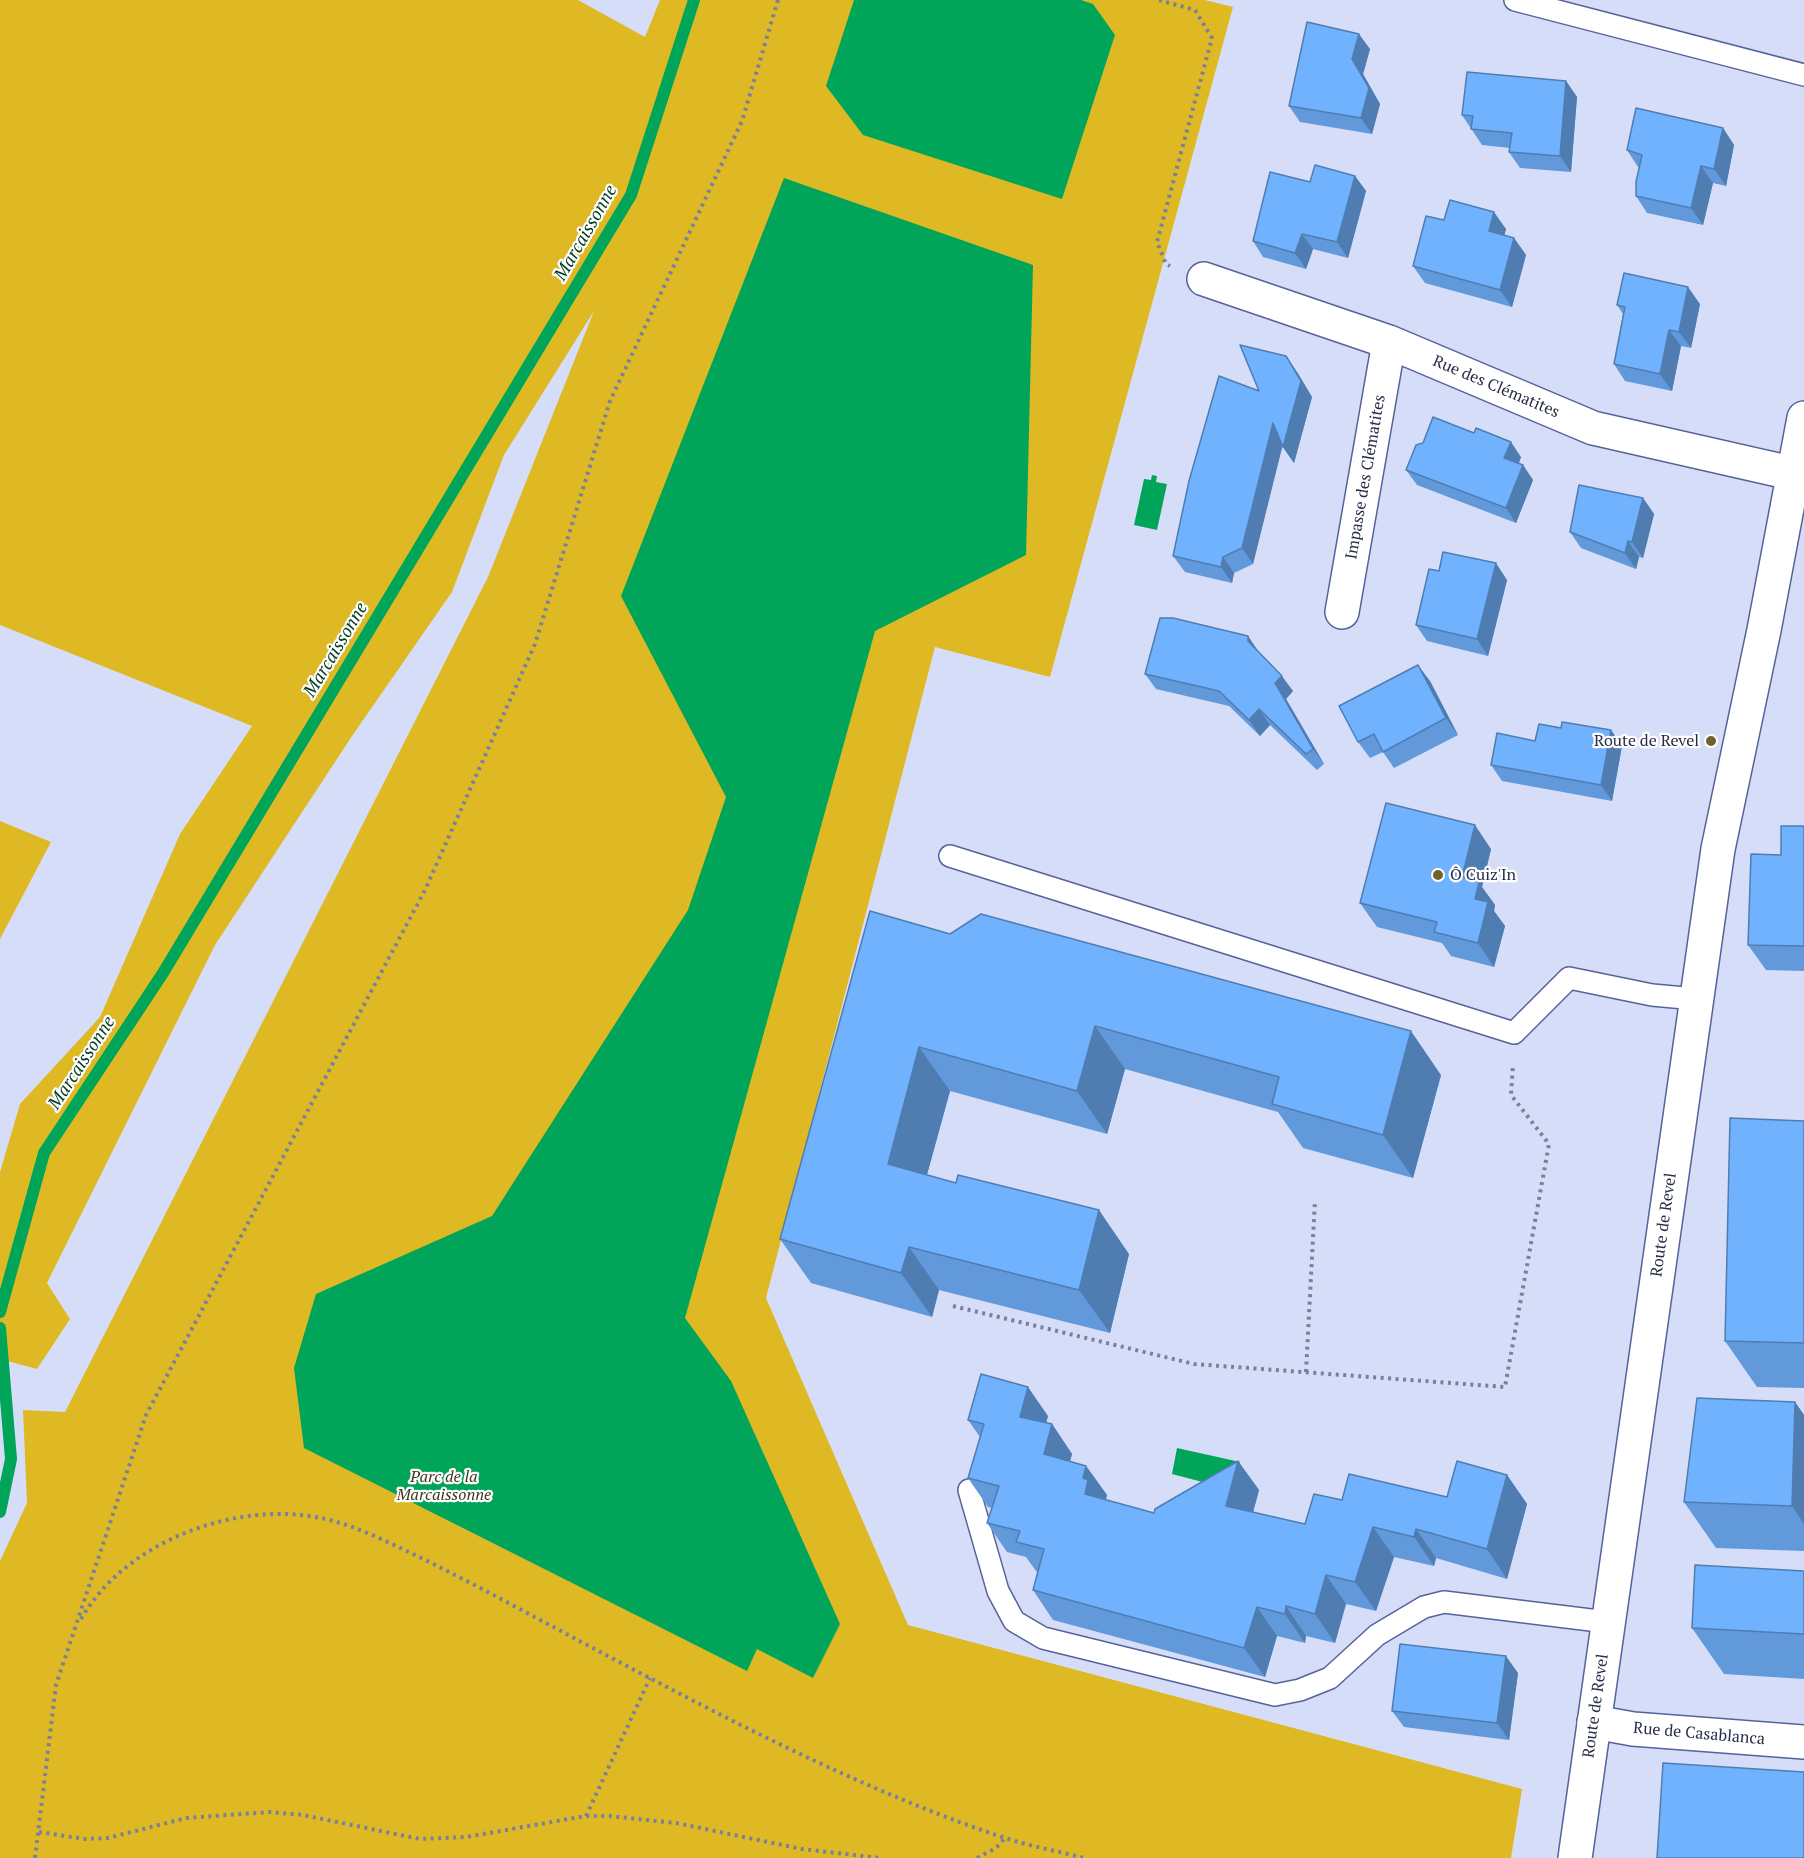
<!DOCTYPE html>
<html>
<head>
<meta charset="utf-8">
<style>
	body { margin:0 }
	canvas { display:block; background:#d6ddf8 }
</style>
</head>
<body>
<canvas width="1804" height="1858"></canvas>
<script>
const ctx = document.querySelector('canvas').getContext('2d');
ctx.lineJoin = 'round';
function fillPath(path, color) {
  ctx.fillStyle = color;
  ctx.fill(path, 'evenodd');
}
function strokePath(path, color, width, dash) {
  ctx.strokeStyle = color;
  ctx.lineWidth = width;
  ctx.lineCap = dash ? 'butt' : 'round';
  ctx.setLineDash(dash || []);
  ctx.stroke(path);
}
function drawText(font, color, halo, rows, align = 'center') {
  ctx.font = font + ' "PT Serif",serif';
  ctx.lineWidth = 4.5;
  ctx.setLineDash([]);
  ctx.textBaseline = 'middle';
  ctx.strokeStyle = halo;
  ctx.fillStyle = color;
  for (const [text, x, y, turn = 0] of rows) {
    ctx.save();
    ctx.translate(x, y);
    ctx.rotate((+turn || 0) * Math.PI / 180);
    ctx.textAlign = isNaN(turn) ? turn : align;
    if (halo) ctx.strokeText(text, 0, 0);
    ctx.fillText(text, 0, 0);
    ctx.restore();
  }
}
const green = new Path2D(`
	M 0,0 L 578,0 L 645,37 L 660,0 L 1205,0 L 1233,7 L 1050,677 L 935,647 L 766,1298 L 908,1625 L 1522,1789 L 1511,1858 L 0,1858 L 0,1561 L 27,1503 L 23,1410 L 65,1412 L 488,577 L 594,311 L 504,455 L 452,592 L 352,736 L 215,945 L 47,1283 L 70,1319 L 37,1369 L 0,1359 L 0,1172 L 20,1104 L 100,1017 L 180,834 L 252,726 L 0,625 Z
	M 0,821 L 51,842 L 0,939 Z`);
const water = new Path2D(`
	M 854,0 L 1081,0 L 1093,4 L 1115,35 L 1062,199 L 863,135 L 826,86 Z
	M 784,178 L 1033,265 L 1026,555 L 875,631 L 685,1318 L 731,1381 L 840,1624 L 813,1678 L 757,1649 L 747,1671 L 304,1448 L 294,1368 L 316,1294 L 492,1216 L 688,910 L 726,797 L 621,596 Z
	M 1152,475 L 1157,476 L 1156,482 L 1167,484 L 1157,530 L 1134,525 L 1144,479 L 1151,480 Z
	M 1177,1448 L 1240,1462 L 1233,1490 L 1172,1474 Z`);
const stream = new Path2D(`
	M 0,1312 L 44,1153 L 163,973 L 631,195 L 694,0
	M 0,1328 L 11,1459 L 0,1512`);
const path = new Path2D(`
	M 1159,0 L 1195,10 L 1212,38 L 1157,242 L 1166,264 L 1170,266
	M 953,1306 L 1194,1364 L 1505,1387 L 1549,1144 L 1511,1095 L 1513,1064
	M 1306,1372 L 1315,1200
	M 81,1619 C 123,1545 226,1504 309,1516 C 346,1521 379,1538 413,1554 C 473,1583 532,1616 591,1647 C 725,1718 859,1789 1002,1837 C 1029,1846 1057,1851 1084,1858
	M 586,1816 L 650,1678
	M 39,1832 L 85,1839 L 108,1838 L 186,1818 L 270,1812 L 303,1815 L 420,1839 L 466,1837 L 586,1816 L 609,1816 L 676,1823 L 802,1849 L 880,1858
	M 35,1858 L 56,1685 L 146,1415 L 425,890 L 535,644 L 610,401 L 742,121 L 778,0
	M 977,1858 L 996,1848 L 1005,1838`);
const service = new Path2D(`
	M 1515,0 L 1804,75
	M 950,856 L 1514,1033 L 1569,978 L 1652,995 L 1696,999
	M 969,1490 L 998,1591 L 1014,1621 L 1043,1638 L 1275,1695 L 1300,1690 L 1330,1678 L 1377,1635 L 1424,1607 L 1444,1602 L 1607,1622`);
const minor = new Path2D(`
	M 1204,279 L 1389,342 L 1593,428 L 1804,476
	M 1342,612 L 1389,342
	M 1594,1722 L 1633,1729 L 1804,1742`);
const primary = new Path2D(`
	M 1575,1858 L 1718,849 L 1764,630 L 1804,418`);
const wall = new Path2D(`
	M 1370,49 L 1363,74 L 1380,104 L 1372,134 L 1300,122 L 1289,106 Z
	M 1566,81 L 1577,97 L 1571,172 L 1520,168 L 1509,152 L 1510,148 L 1482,145 L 1462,115 Z
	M 1723,128 L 1734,145 L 1726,186 L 1713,183 L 1703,225 L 1647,213 L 1636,196 L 1639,167 L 1638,167 L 1627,150 Z
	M 1355,176 L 1366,191 L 1348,258 L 1313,249 L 1306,269 L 1263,257 L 1253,241 L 1310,182 Z
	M 1444,220 L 1506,229 L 1504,235 L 1514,238 L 1526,255 L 1512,307 L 1425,283 L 1413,266 Z
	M 1700,304 L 1691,348 L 1681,346 L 1672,391 L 1625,381 L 1614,364 L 1623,314 L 1617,305 Z
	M 1297,372 L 1312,397 L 1294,463 L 1282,446 L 1253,564 L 1234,573 L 1232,583 L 1185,572 L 1173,556 Z
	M 1521,457 L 1519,463 L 1523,465 L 1533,480 L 1516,523 L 1417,485 L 1406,470 Z
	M 1643,498 L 1654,514 L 1643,558 L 1639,557 L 1636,569 L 1581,548 L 1570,532 Z
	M 1507,580 L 1488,656 L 1427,641 L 1416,625 Z
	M 1248,636 L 1258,652 L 1293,691 L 1286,699 L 1324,764 L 1317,770 L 1270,725 L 1260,736 L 1229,706 L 1156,689 L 1145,674 Z
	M 1430,681 L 1458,735 L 1394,768 L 1383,752 L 1370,758 L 1358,742 Z
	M 1561,728 L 1611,730 L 1622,746 L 1612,801 L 1502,781 L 1491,765 L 1535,741 Z
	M 1804,826 L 1804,971 L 1766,970 L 1748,945 L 1781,855 Z
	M 1491,849 L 1482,887 L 1495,905 L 1494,911 L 1505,926 L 1494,967 L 1451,956 L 1442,943 L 1377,927 L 1360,903 Z
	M 870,911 L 1441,1075 L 1413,1178 L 1303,1148 L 1278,1112 L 1125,1069 L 1107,1134 L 950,1091 L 927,1175 L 1129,1254 L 1110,1333 L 939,1290 L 932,1317 L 811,1283 L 780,1239 Z
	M 1804,1121 L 1804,1388 L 1757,1387 L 1725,1341 Z
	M 1795,1402 L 1804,1415 L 1804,1551 L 1716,1548 L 1684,1502 Z
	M 1048,1416 L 1046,1423 L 1052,1424 L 1072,1454 L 1070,1461 L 1086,1466 L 1107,1495 L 1105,1500 L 1154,1513 L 1238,1461 L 1259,1490 L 1253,1512 L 1305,1524 L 1342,1500 L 1447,1497 L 1507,1475 L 1527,1504 L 1507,1579 L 1436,1558 L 1434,1566 L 1394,1557 L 1376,1611 L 1346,1604 L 1335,1643 L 1306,1636 L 1305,1643 L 1277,1636 L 1265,1677 L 1053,1620 L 1033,1590 L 1038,1572 L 1036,1571 L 1026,1557 L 1007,1552 L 987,1523 L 992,1508 L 988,1507 L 968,1478 L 980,1437 L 968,1420 Z
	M 1804,1571 L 1804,1679 L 1724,1674 L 1692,1628 Z
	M 1518,1673 L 1509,1740 L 1404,1727 L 1392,1711 Z`);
const shadedWall = new Path2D(`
	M 1359,34 L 1370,49 L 1363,74 L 1380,104 L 1372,134 L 1361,118 L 1352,59 Z
	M 1566,81 L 1577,97 L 1571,172 L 1560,156 Z
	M 1723,128 L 1734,145 L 1726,186 L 1714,169 Z
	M 1701,166 L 1713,183 L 1703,225 L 1691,208 Z
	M 1355,176 L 1366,191 L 1348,258 L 1337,242 Z
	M 1494,212 L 1506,229 L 1501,249 L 1489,231 Z
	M 1302,234 L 1313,249 L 1306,269 L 1295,253 Z
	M 1514,238 L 1526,255 L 1512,307 L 1500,290 Z
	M 1688,287 L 1700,304 L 1691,348 L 1679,332 Z
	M 1669,330 L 1681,346 L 1672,391 L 1660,374 Z
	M 1286,356 L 1297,372 L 1312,397 L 1294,463 L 1283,447 Z
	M 1273,423 L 1284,440 L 1253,564 L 1242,548 Z
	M 1511,442 L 1521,457 L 1515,473 L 1504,458 Z
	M 1523,465 L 1533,480 L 1516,523 L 1506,508 Z
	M 1643,498 L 1654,514 L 1643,558 L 1632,542 Z
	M 1628,541 L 1639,557 L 1636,569 L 1625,553 Z
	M 1223,557 L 1234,573 L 1232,583 L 1221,567 Z
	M 1496,563 L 1507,580 L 1488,656 L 1477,639 Z
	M 1248,636 L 1258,651 L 1258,657 L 1248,641 Z
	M 1418,665 L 1430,681 L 1458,735 L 1446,718 Z
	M 1282,676 L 1293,691 L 1286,699 L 1324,764 L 1313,749 L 1275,683 Z
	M 1259,709 L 1270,725 L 1260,736 L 1249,720 Z
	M 1611,730 L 1622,746 L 1612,801 L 1601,785 Z
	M 1475,825 L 1491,849 L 1482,887 L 1495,905 L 1494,911 L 1505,926 L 1494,967 L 1478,943 L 1475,899 L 1462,877 Z
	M 1095,1026 L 1125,1069 L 1107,1134 L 1077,1091 Z
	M 1411,1031 L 1441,1075 L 1413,1178 L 1383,1135 Z
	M 919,1047 L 950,1091 L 918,1207 L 888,1164 Z
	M 1099,1210 L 1129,1254 L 1110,1333 L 1079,1290 Z
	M 909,1247 L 939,1290 L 932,1317 L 901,1273 Z
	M 1028,1387 L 1048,1416 L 1040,1446 L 1020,1417 Z
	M 1795,1402 L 1804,1415 L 1804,1524 L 1792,1506 Z
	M 1052,1424 L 1072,1454 L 1064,1483 L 1044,1454 Z
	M 1238,1461 L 1259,1490 L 1247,1535 L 1226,1506 Z
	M 1086,1466 L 1107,1495 L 1105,1503 L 1085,1494 L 1083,1478 Z
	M 1507,1475 L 1527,1504 L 1507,1579 L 1487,1549 Z
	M 1373,1527 L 1394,1557 L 1376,1611 L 1355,1582 Z
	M 1416,1529 L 1436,1558 L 1434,1566 L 1414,1537 Z
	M 1326,1575 L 1346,1604 L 1335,1643 L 1315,1614 Z
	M 1286,1606 L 1306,1636 L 1305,1643 L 1285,1614 Z
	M 1257,1607 L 1277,1636 L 1265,1677 L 1244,1648 Z
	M 1506,1656 L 1518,1673 L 1509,1740 L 1497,1723 Z`);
const building = new Path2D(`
	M 1307,22 L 1359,34 L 1352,59 L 1369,88 L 1361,118 L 1289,106 Z
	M 1467,72 L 1566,81 L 1560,156 L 1509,152 L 1512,133 L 1471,129 L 1473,116 L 1462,115 Z
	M 1636,108 L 1723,128 L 1714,169 L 1701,166 L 1691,208 L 1636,196 L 1636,182 L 1642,155 L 1627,150 Z
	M 1315,165 L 1355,176 L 1337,242 L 1302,234 L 1295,253 L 1253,241 L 1270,172 L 1310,182 Z
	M 1450,200 L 1494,212 L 1489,231 L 1514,238 L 1500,290 L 1413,266 L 1426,216 L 1444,220 Z
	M 1624,273 L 1688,287 L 1679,332 L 1669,330 L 1660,374 L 1614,364 L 1625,307 L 1617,305 Z
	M 1240,345 L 1286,356 L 1301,381 L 1283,447 L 1273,423 L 1242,548 L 1223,557 L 1221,567 L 1173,556 L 1189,481 L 1219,376 L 1259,391 Z
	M 1433,417 L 1474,433 L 1476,428 L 1511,442 L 1504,458 L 1523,465 L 1506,508 L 1406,470 L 1416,445 L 1423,443 Z
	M 1579,485 L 1643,498 L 1632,542 L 1628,541 L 1625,553 L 1570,532 Z
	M 1443,552 L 1496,563 L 1477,639 L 1416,625 L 1429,569 L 1439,571 Z
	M 1160,618 L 1173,618 L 1248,636 L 1248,641 L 1282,676 L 1275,683 L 1313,749 L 1306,754 L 1259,709 L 1249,720 L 1219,691 L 1145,674 Z
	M 1418,665 L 1446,718 L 1383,752 L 1374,734 L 1358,742 L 1339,706 Z
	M 1562,722 L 1611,730 L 1601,785 L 1491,765 L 1497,733 L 1535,741 L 1539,724 L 1561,728 Z
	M 1386,803 L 1475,825 L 1462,877 L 1479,882 L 1475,899 L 1488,902 L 1478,943 L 1434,932 L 1437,922 L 1360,903 Z
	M 1781,826 L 1804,826 L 1804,946 L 1748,945 L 1751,854 L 1781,855 Z
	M 870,911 L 950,934 L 981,914 L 1411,1031 L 1383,1135 L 1272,1104 L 1279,1077 L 1095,1026 L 1077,1091 L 919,1047 L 888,1164 L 956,1183 L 958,1175 L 1099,1210 L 1079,1290 L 909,1247 L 901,1273 L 780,1239 Z
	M 1730,1118 L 1804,1121 L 1804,1343 L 1725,1341 Z
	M 981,1374 L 1028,1387 L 1020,1417 L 1052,1424 L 1044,1454 L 1086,1466 L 1083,1478 L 1088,1480 L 1085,1494 L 1154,1513 L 1155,1509 L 1238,1461 L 1226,1506 L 1305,1524 L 1314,1494 L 1342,1500 L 1349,1474 L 1447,1497 L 1457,1461 L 1507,1475 L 1487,1549 L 1416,1529 L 1414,1537 L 1373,1527 L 1355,1582 L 1326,1575 L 1315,1614 L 1286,1606 L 1285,1614 L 1257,1607 L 1244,1648 L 1033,1590 L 1044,1549 L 1016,1542 L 1020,1531 L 987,1523 L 999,1486 L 968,1478 L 984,1424 L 968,1420 Z
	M 1697,1398 L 1795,1402 L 1792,1506 L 1684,1502 Z
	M 1695,1565 L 1804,1571 L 1804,1634 L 1692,1628 Z
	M 1400,1644 L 1506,1656 L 1497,1723 L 1392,1711 Z
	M 1663,1763 L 1804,1772 L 1804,1858 L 1657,1858 Z`);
const markers = [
	[1711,741,6,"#70612f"],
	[1438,875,6,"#70612f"]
];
const streetNames = [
	["Rue des Clématites",1496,387,23],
	["Impasse des Clématites",1366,477,-80],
	["Route de Revel",1664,1225,-82],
	["Route de Revel",1596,1706,-82],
	["Rue de Casablanca",1699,1734,5]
];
const poiNames = [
	["Route de Revel",1699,741],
	["Ô Cuiz'In",1450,875,"left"]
];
const parkNames = [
	["Parc de la",444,1477],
	["Marcaissonne",444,1495]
];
const waterNames = [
	["Marcaissonne",586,233,-60],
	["Marcaissonne",336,650,-59],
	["Marcaissonne",82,1063,-57]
];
fillPath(green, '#deb924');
fillPath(water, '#00a559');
strokePath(stream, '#00a559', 12);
strokePath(service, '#56629c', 24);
strokePath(minor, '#56629c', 36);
strokePath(primary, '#56629c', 36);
strokePath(path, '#7a809b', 4, [3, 4.5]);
strokePath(service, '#fff', 21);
strokePath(minor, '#fff', 33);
strokePath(primary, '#fff', 33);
fillPath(wall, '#6199db');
fillPath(shadedWall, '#4f7db2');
fillPath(building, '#71b2ff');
strokePath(building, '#4f7db2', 1.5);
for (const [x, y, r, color] of markers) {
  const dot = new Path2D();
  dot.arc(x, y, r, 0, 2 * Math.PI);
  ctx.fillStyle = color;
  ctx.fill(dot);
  strokePath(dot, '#fff', 2);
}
drawText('16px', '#282e48', '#fff', streetNames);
drawText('16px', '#282e48', '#fff', poiNames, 'right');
drawText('italic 16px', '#3f3821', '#fff', parkNames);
drawText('italic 18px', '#023b1d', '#fff', waterNames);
</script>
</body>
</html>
